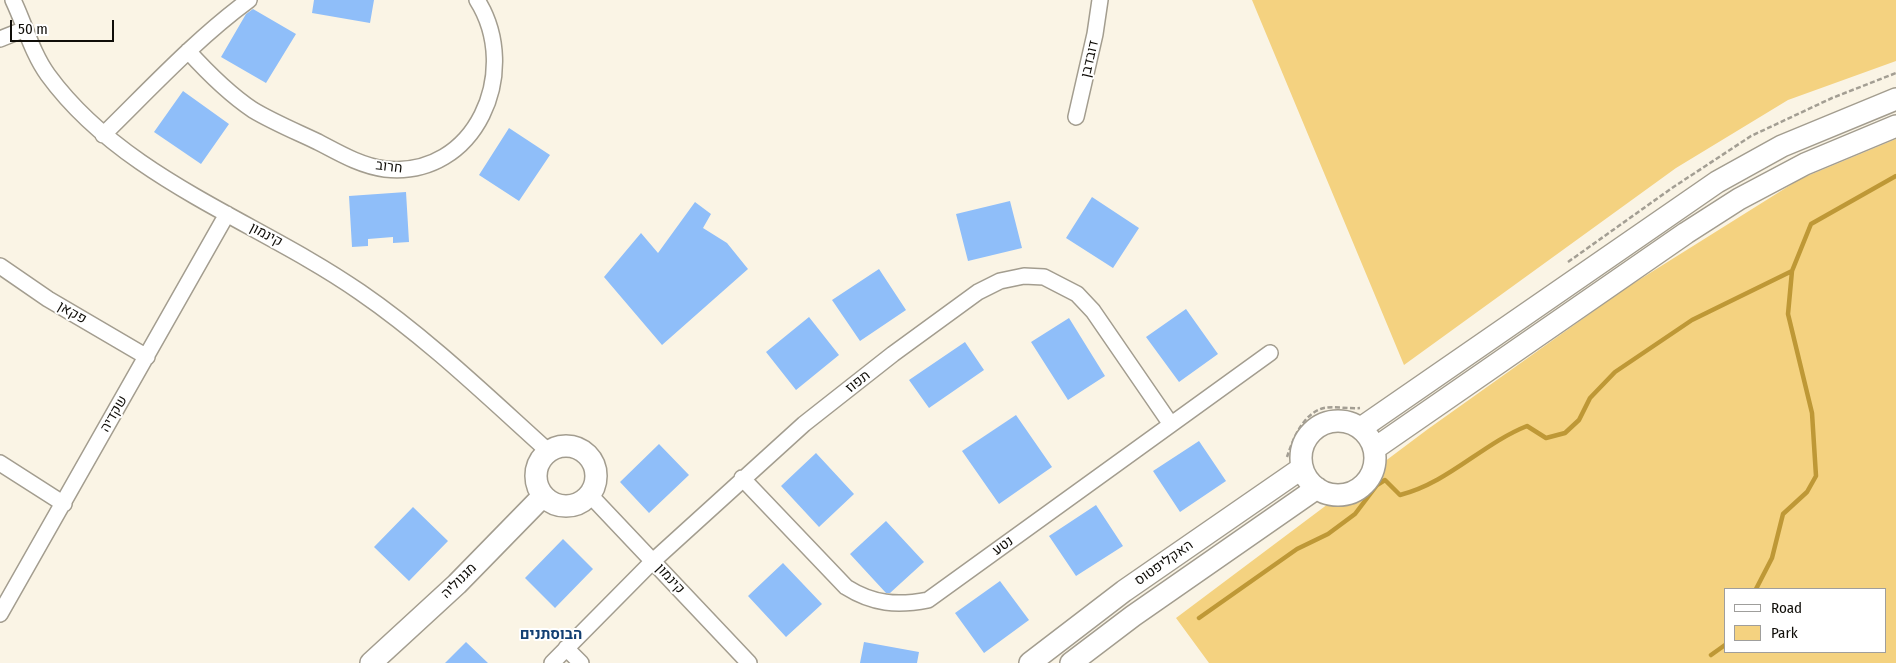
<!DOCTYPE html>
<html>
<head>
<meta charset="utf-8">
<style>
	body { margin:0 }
	#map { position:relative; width:1896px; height:663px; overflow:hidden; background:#faf4e5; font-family:"Fira Sans Condensed",sans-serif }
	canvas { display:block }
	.legend { position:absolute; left:1724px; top:588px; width:162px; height:65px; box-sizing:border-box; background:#fff; border:1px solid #9f9e9c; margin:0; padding:6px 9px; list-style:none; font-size:15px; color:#0f0d08 }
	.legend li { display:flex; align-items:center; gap:10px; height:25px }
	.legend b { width:25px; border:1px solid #9f9e9c }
	.scale { position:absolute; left:10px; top:20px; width:104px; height:22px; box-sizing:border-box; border:2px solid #0f0d08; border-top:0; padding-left:6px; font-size:15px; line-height:18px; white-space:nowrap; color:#0f0d08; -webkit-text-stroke:4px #fff; paint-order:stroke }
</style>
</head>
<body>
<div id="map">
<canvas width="1896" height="663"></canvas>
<ul class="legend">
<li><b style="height:6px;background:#fff"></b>Road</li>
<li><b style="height:14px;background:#f4d280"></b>Park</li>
</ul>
<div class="scale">50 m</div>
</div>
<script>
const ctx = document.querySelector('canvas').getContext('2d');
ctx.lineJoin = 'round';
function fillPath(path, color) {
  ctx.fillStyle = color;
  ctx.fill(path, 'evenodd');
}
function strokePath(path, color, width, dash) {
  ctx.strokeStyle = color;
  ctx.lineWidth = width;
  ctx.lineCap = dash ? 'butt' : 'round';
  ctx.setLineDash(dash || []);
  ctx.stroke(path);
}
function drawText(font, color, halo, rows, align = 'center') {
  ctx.font = font + ' "Fira Sans Condensed",Heebo,sans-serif';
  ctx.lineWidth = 4;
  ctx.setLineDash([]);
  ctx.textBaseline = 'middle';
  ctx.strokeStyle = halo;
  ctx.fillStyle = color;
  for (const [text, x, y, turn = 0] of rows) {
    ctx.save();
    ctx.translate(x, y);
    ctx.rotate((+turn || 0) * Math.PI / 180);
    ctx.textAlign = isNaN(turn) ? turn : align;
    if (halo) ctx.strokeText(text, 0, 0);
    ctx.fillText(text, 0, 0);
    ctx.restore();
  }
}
const green = new Path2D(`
	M 1252,0 L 1896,0 L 1896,61 L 1788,100 L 1676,168 L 1404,365 Z
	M 1896,139 L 1896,663 L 1209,663 L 1176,618 L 1428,429 L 1626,288 L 1800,179 ZM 1885,589 L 1885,652 L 1725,652 L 1725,589 Z`);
const stream = new Path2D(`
	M 1756,589 L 1772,558 L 1783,514 L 1807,492 L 1816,476 L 1812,413 L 1788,314 L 1792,271 L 1811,224 L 1896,176
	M 1199,618 L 1297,549 L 1328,534 L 1355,514 L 1377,485 L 1385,480 L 1400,495 C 1448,483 1482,444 1527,426 L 1546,438 L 1565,433 L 1579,420 L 1590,398 L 1615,372 L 1692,320 L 1792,271
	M 1711,655 L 1725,645`);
const building = new Path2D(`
	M 314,0 L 374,0 L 370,23 L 312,13 Z
	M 253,9 L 296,34 L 266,83 L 221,57 L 246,14 Z
	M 183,91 L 229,124 L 201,164 L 154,132 Z
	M 509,128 L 550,155 L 519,201 L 479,175 Z
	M 406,192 L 409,242 L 393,243 L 393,237 L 368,239 L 368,246 L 352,247 L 349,196 Z
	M 1092,197 L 1139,228 L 1113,268 L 1066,238 Z
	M 1010,201 L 1022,248 L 968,261 L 956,214 Z
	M 695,202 L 711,214 L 703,228 L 727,243 L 748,269 L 662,345 L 604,277 L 641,233 L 658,253 Z
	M 879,269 L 906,310 L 860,341 L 832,300 Z
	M 1186,309 L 1218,354 L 1179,382 L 1146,337 Z
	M 809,317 L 839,355 L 796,390 L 766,352 Z
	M 1069,318 L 1105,376 L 1068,400 L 1031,342 Z
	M 965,342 L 984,370 L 929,408 L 909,380 Z
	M 1016,415 L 1052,467 L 999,504 L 962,451 Z
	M 1199,441 L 1226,481 L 1180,512 L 1153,471 Z
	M 659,444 L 689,475 L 649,513 L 620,482 Z
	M 816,453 L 854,494 L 819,527 L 781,486 Z
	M 1096,505 L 1123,546 L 1076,576 L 1049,536 Z
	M 413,507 L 448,541 L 409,581 L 374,547 Z
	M 886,521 L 924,562 L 890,593 L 886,593 L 850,554 Z
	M 563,539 L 593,569 L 555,608 L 525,578 Z
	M 783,563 L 822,604 L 786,637 L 748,596 Z
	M 1000,581 L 1029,620 L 984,653 L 955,613 Z
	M 466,642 L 488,663 L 445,663 Z
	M 864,642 L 919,652 L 917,663 L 860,663 Z`);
const path = new Path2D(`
	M 1568,262 L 1672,188 L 1751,136 L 1832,98 L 1896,73
	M 1287,457 C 1293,439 1303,413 1324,408 C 1335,406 1349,409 1360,408`);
const street = new Path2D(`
	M 13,0 C 25,25 32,53 48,75 C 124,179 258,221 360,292 C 427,338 487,396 548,451
	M 0,39 L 25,29
	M 188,51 C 208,73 229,94 253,110 C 273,122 297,132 318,142 C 339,153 361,166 385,169 C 476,179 522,71 477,0
	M 1076,117 L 1095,34 L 1100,0
	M 103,135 C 150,89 196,39 249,0
	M 0,266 L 48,299 L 147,357
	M 0,463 L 64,504
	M 742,478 L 846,587 C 873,604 897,606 928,600 L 1270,353
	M 590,495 L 749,663
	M 0,614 L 227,214
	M 566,648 L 581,663
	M 552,663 L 653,561 L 804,424 L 893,354 L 978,292 L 1000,281 L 1024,276 L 1044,277 L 1077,294 L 1093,311 L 1170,423`);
const secondary = new Path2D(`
	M1301 458a37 37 0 1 1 74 0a37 37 0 1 1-74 0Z
	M 1361,428 L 1717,182 L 1782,146 L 1896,99
	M536 476a30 30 0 1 1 60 0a30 30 0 1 1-60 0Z
	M 1374,449 L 1686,233 L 1739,199 L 1805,164 L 1896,126
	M 371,663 L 457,584 L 543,496
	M 1030,663 L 1124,591 L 1302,468
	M 1071,663 L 1133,616 L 1317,488`);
const streetNames = [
	["דובדבן",1090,59,-77],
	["חרוב",389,167,7],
	["קינמון",266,235,28],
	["פקאן",72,313,30],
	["תפוז",858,382,-38],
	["שקדיה",114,414,-60],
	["נטע",1003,546,-36],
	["האקליפטוס",1164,563,-35],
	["קינמון",670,579,47],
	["מגנוליה",459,581,-45]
];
const neighbourhoodNames = [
	["הבוסתנים",551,635]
];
fillPath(green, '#f4d280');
strokePath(stream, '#be9836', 4.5);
fillPath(building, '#8fbef9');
strokePath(street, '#a39d8f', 18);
strokePath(secondary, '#a39d8f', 24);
strokePath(path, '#a39e93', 2.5, [5, 2.5]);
strokePath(street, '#fff', 15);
strokePath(secondary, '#fff', 21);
drawText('14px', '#0f0d08', '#fff', streetNames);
drawText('bold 15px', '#123f72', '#fff', neighbourhoodNames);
</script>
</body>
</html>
